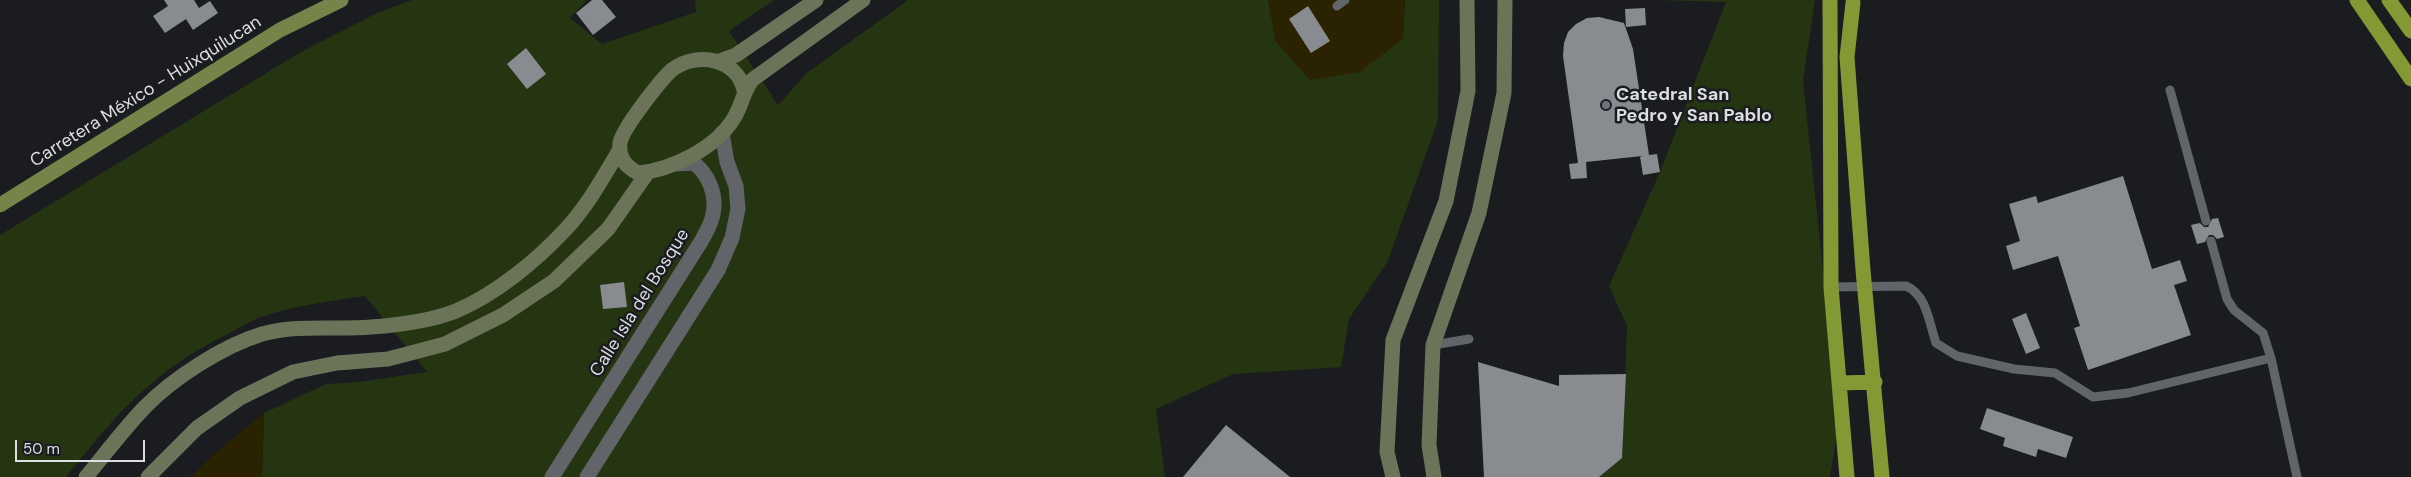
<!DOCTYPE html>
<html>
<head>
<meta charset="utf-8">
<style>
	body { margin:0 }
	#map { position:relative; width:2411px; height:477px; overflow:hidden; background:#1a1c20; font-family:"DM Sans",sans-serif }
	canvas { display:block }
	.scale { position:absolute; left:15px; top:440px; width:130px; height:22px; box-sizing:border-box; border:2px solid #dddee2; border-top:0; padding-left:6px; font-size:15px; line-height:18px; white-space:nowrap; color:#dddee2; -webkit-text-stroke:4px #1a1c20; paint-order:stroke }
</style>
</head>
<body>
<div id="map">
<canvas width="2411" height="477"></canvas>
<div class="scale">50 m</div>
</div>
<script>
const ctx = document.querySelector('canvas').getContext('2d');
ctx.lineJoin = 'round';
function fillPath(path, color) {
  ctx.fillStyle = color;
  ctx.fill(path, 'evenodd');
}
function strokePath(path, color, width, dash) {
  ctx.strokeStyle = color;
  ctx.lineWidth = width;
  ctx.lineCap = dash ? 'butt' : 'round';
  ctx.setLineDash(dash || []);
  ctx.stroke(path);
}
function drawText(font, color, halo, rows, align = 'center') {
  ctx.font = font + ' "DM Sans",sans-serif';
  ctx.lineWidth = 5;
  ctx.setLineDash([]);
  ctx.textBaseline = 'middle';
  ctx.strokeStyle = halo;
  ctx.fillStyle = color;
  for (const [text, x, y, turn = 0] of rows) {
    ctx.save();
    ctx.translate(x, y);
    ctx.rotate((+turn || 0) * Math.PI / 180);
    ctx.textAlign = isNaN(turn) ? turn : align;
    if (halo) ctx.strokeText(text, 0, 0);
    ctx.fillText(text, 0, 0);
    ctx.restore();
  }
}
const green = new Path2D(`
	M 412,0 L 587,0 L 570,18 L 602,44 L 696,12 L 695,0 L 774,0 L 729,31 L 778,105 L 807,73 L 908,0 L 1268,0 L 1276,42 L 1403,39 L 1405,0 L 1439,0 L 1438,120 L 1388,261 L 1349,319 L 1341,367 L 1233,374 L 1156,409 L 1165,477 L 262,477 L 264,413 L 326,384 L 359,382 L 427,372 L 365,296 C 332,301 296,305 264,316 C 252,320 241,327 230,333 C 155,369 117,413 66,477 L 0,477 L 0,235 L 301,52 L 377,13 Z
	M 1656,0 L 1815,0 L 1803,81 L 1839,421 L 1830,477 L 1599,477 L 1622,458 L 1627,326 L 1609,286 L 1660,172 L 1726,2 Z`);
const sand = new Path2D(`
	M 1268,0 L 1405,0 L 1403,39 L 1360,72 L 1310,80 L 1276,42 Z
	M 264,413 L 262,477 L 191,477 L 213,455 Z`);
const building = new Path2D(`
	M 164,0 L 194,0 L 199,8 L 210,1 L 218,13 L 193,30 L 186,19 L 165,33 L 153,16 L 168,6 Z
	M 592,0 L 602,0 L 616,17 L 593,35 L 576,13 Z
	M 1308,6 L 1330,41 L 1311,53 L 1289,19 Z
	M 1645,8 L 1646,25 L 1626,27 L 1625,9 Z
	M 1599,17 L 1624,23 L 1633,49 L 1649,155 L 1657,154 L 1660,172 L 1643,175 L 1640,157 L 1642,156 L 1586,162 L 1587,178 L 1571,179 L 1569,164 L 1578,163 L 1563,56 L 1564,43 L 1568,32 L 1576,24 L 1587,18 Z
	M 526,48 L 546,74 L 527,89 L 507,64 Z
	M 2123,176 L 2152,269 L 2180,260 L 2187,281 L 2174,285 L 2191,335 L 2088,370 L 2074,328 L 2080,326 L 2058,256 L 2013,270 L 2006,246 L 2020,241 L 2009,204 L 2036,196 L 2038,203 Z
	M 2218,218 L 2224,237 L 2217,239 L 2213,235 L 2209,235 L 2205,242 L 2197,244 L 2191,225 L 2200,223 L 2204,227 L 2208,227 L 2212,219 Z
	M 624,282 L 627,307 L 603,309 L 600,285 Z
	M 2026,313 L 2040,348 L 2026,354 L 2012,319 Z
	M 1478,362 L 1559,386 L 1559,375 L 1626,374 L 1622,458 L 1599,477 L 1484,477 Z
	M 1987,408 L 2073,437 L 2066,458 L 2038,449 L 2036,457 L 2003,446 L 2005,438 L 1980,429 Z
	M 1226,425 L 1290,477 L 1183,477 Z`);
const lane = new Path2D(`
	M 1337,6 L 1345,0
	M 2170,90 L 2206,221
	M 2211,241 L 2227,299 L 2234,310 L 2263,333 L 2271,358 L 2297,477
	M 1831,287 L 1906,286 C 1927,295 1929,323 1936,343 L 1957,356 L 2014,369 L 2055,373 L 2093,397 L 2128,393 L 2271,358
	M 1433,345 L 1469,339`);
const street = new Path2D(`
	M 552,477 L 702,240 C 706,232 712,223 713,214 C 717,195 709,175 694,163 L 674,164
	M 587,477 L 718,270 L 732,238 L 738,209 L 736,186 L 727,162 L 722,133`);
const secondary = new Path2D(`
	M 717,62 L 736,55 L 816,0
	M 744,90 C 737,59 698,51 673,69 C 662,78 622,129 620,143 C 618,158 626,167 638,173 C 672,170 716,148 734,118 C 742,105 743,92 752,80 L 863,0
	M 86,477 C 105,454 124,429 144,408 C 173,378 223,346 262,334 C 298,324 335,330 371,327 C 399,325 431,321 456,311 C 496,294 536,261 565,230 C 587,207 604,176 620,149
	M 148,477 L 197,428 L 240,398 L 293,372 L 337,363 L 388,359 L 445,344 L 503,315 L 554,281 L 608,229 L 648,172
	M 1393,477 L 1387,452 L 1393,340 L 1446,201 L 1468,91 L 1467,0
	M 1434,477 L 1429,445 L 1433,345 L 1479,213 L 1504,93 L 1505,0`);
const primary = new Path2D(`
	M 0,205 L 280,30 L 341,0`);
const highway = new Path2D(`
	M 1830,0 L 1831,287 L 1847,477
	M 2357,0 L 2411,79
	M 2389,0 L 2411,31
	M 1853,3 L 1847,57 L 1863,270 L 1882,477
	M 1840,383 L 1875,382`);
const markers = [
	[1606,105,5,"#6b7280"]
];
const streetNames = [
	["Carretera México - Huixquilucan",146,92,-32],
	["Calle Isla del Bosque",640,303,-58]
];
const poiNames = [
	["Catedral San",1616,95],
	["Pedro y San Pablo",1616,116]
];
fillPath(green, '#263511');
fillPath(sand, '#2b2202');
fillPath(building, '#888b90');
strokePath(lane, '#616469', 9);
strokePath(street, '#616469', 15);
strokePath(secondary, '#6b7459', 15);
strokePath(primary, '#758449', 15);
strokePath(highway, '#839933', 15);
for (const [x, y, r, color] of markers) {
  const dot = new Path2D();
  dot.arc(x, y, r, 0, 2 * Math.PI);
  ctx.fillStyle = color;
  ctx.fill(dot);
  strokePath(dot, '#1a1c20', 2);
}
drawText('18px', '#dddee2', '#1a1c20', streetNames);
drawText('bold 18px', '#dddee2', '#1a1c20', poiNames, 'left');
</script>
</body>
</html>
